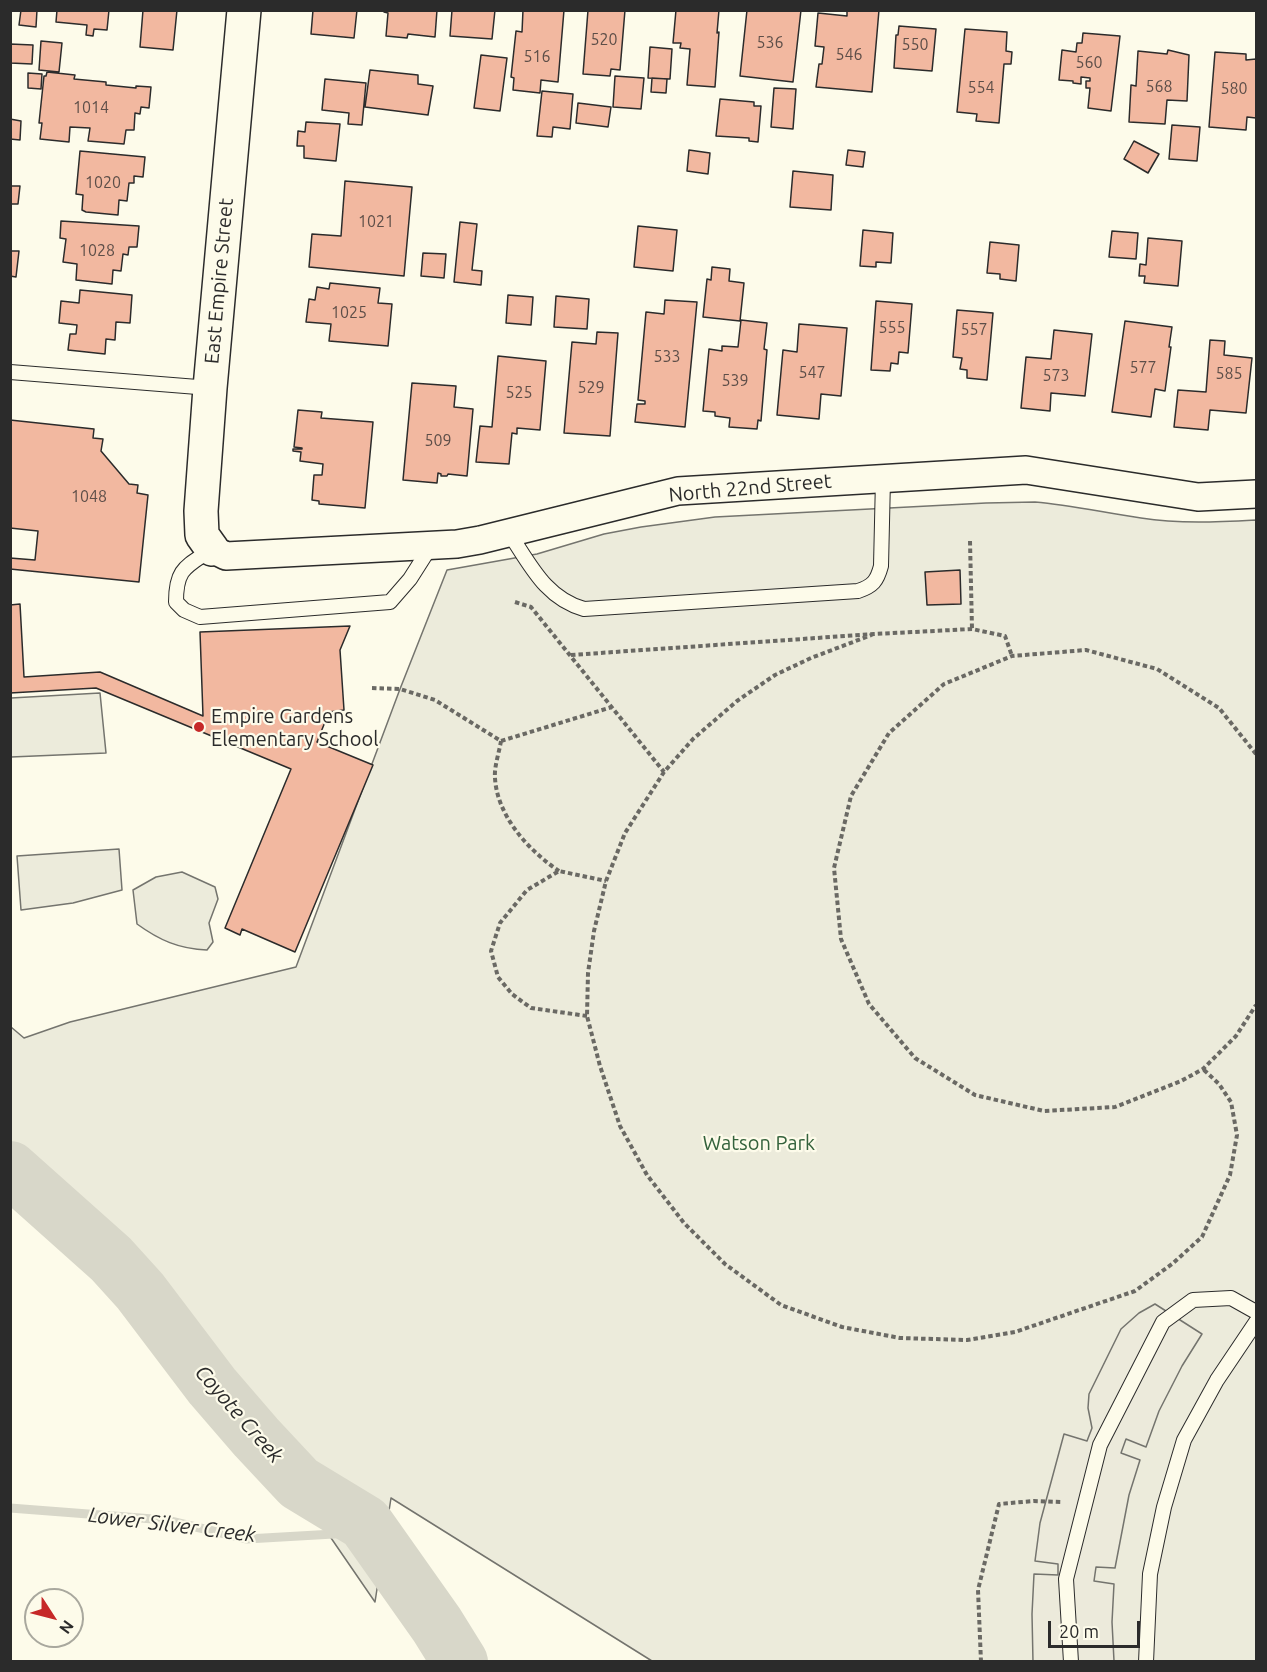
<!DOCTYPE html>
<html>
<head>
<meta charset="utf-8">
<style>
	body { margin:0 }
	#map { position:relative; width:1267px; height:1672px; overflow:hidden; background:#fdfbea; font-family:Ubuntu,sans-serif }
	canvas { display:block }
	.frame { position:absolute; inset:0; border:12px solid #2b2b2b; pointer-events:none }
	.north { position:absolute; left:24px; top:1588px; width:60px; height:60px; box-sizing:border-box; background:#fdfbea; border:2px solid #a9a89e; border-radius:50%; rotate:126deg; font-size:16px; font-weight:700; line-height:24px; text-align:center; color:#2b2b2b }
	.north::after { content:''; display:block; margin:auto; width:21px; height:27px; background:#c62828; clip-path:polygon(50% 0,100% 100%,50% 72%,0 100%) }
	.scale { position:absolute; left:1048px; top:1621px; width:92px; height:27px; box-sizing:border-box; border:3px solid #2b2b2b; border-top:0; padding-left:8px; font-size:18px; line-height:21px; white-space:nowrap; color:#2b2b2b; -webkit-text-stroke:4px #fdfbea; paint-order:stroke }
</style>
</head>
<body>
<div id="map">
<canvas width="1267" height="1672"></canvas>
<div class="frame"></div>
<div class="north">N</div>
<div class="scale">20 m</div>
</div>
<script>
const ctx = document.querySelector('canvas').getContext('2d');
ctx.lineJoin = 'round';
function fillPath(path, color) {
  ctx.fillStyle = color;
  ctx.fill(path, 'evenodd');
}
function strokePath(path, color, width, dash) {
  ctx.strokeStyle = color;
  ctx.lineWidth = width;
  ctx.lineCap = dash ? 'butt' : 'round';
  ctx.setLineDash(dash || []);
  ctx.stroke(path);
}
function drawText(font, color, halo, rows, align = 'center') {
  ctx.font = font + ' Ubuntu,sans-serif';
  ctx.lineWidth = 4.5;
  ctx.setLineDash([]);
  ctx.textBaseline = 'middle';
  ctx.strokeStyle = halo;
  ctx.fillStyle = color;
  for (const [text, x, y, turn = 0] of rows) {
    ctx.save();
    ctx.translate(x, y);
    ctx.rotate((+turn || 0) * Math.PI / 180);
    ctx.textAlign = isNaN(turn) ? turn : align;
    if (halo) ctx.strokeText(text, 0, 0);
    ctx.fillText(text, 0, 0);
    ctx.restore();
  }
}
const green = new Path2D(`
	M 1035,502 C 1071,505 1105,513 1141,518 C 1179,524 1218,522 1256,520 L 1256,1661 L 652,1661 L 391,1498 L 375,1602 L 285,1471 L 231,1411 L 11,1175 L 11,1027 L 24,1038 L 70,1022 L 296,967 L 400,689 L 447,570 L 537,554 L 604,534 L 641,527 L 715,517 L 986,503 Z
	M 100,693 L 106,753 L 11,757 L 11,698 Z
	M 119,849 L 122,890 L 73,903 L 21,910 L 17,856 Z
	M 182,872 L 215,887 L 218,899 L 209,923 L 213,942 L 207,950 C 179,949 159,940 137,924 L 133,890 L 156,877 Z`);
const parking = new Path2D(`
	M 1155,1304 L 1202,1334 L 1182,1366 L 1159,1411 L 1146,1447 L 1126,1439 L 1121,1453 L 1140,1460 L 1129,1495 L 1115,1568 L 1096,1567 L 1094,1581 L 1114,1584 L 1112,1622 L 1114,1661 L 1033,1662 L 1032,1614 L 1034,1574 L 1058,1575 L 1058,1564 L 1035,1561 L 1040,1523 L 1064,1434 L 1087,1441 L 1092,1428 L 1088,1408 L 1089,1394 L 1121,1329 L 1139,1313 Z`);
const stream = new Path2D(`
	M 10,1508 L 166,1520 L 247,1539 L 351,1533 L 365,1523`);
const river = new Path2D(`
	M 10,1169 L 111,1259 L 140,1291 L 212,1386 L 256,1437 L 299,1483 L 365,1523 L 437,1625 L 460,1662`);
const building = new Path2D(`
	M 21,10 L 37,10 L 36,27 L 19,25 Z
	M 57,10 L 109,10 L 107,30 L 94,29 L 93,36 L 86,35 L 87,25 L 56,22 Z
	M 143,10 L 177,10 L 173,50 L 140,47 Z
	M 313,10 L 357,10 L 354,38 L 311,34 Z
	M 384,10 L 437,10 L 435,37 L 408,34 L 407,38 L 386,36 L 388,13 L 384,12 Z
	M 452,10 L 495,10 L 492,39 L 450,36 Z
	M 523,10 L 564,10 L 558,82 L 541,80 L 540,93 L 513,90 L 514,78 L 511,77 L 516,31 L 522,32 Z
	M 588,10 L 625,10 L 620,70 L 611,69 L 610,76 L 583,74 Z
	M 676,10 L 719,10 L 717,33 L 719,32 L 715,87 L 687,85 L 690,49 L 680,48 L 681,43 L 673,43 Z
	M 747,10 L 801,10 L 793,82 L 740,76 Z
	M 847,10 L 879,10 L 872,92 L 816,87 L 819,64 L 822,64 L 824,47 L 815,46 L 818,13 L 847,16 Z
	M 899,26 L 936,29 L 932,71 L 894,68 L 896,35 L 898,35 Z
	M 965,29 L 1007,32 L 1006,51 L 1012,52 L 1011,64 L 1004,64 L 999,123 L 976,121 L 977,114 L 957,112 Z
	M 1083,33 L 1120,36 L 1111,111 L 1088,108 L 1090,88 L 1086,88 L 1086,81 L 1090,81 L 1090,78 L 1081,77 L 1081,84 L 1073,83 L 1073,81 L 1059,80 L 1062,50 L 1076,52 L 1077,43 L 1082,43 Z
	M 41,41 L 62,43 L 59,72 L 39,70 Z
	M 10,44 L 33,45 L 32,64 L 10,63 Z
	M 650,47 L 672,49 L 670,79 L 648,78 Z
	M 1168,50 L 1189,55 L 1187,101 L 1167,100 L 1165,124 L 1129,122 L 1131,85 L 1136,86 L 1138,51 L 1167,54 Z
	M 1215,52 L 1246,54 L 1246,60 L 1256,59 L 1256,118 L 1247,117 L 1246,130 L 1209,127 Z
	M 481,55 L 507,58 L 500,111 L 474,108 Z
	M 370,70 L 418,75 L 418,84 L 433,86 L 428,115 L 365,107 Z
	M 47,72 L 75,75 L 74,79 L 106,82 L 106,85 L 136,88 L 136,86 L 151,87 L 149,108 L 141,107 L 140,114 L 135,113 L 134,130 L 126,130 L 124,144 L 88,141 L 90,128 L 70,127 L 69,142 L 40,139 L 42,123 L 39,123 L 44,76 L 46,76 Z
	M 28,73 L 42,74 L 41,89 L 28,88 Z
	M 615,76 L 644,78 L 641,109 L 613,107 Z
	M 652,78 L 667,79 L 666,93 L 651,92 Z
	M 325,79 L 366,83 L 362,125 L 348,124 L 349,113 L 322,110 Z
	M 774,88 L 796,89 L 793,129 L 771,127 Z
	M 542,91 L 573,94 L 570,129 L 553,127 L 552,137 L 537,136 Z
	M 720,99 L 754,102 L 754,106 L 761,106 L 758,142 L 749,141 L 749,138 L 716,136 Z
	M 578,103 L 611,107 L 608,127 L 576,123 Z
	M 10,119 L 21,121 L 20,140 L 10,139 Z
	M 306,122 L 340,124 L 336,161 L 304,158 L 304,146 L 297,146 L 298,131 L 305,132 Z
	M 1172,125 L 1200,127 L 1197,161 L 1169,159 Z
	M 1134,141 L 1159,154 L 1148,173 L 1124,159 Z
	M 689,150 L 710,153 L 708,174 L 687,171 Z
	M 848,150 L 865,152 L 863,167 L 846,165 Z
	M 80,151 L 145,157 L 143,177 L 134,176 L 134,183 L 129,183 L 127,201 L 119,200 L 118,215 L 86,212 L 82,210 L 83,195 L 76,194 Z
	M 793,171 L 833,175 L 831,210 L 790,207 Z
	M 345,181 L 412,187 L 404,276 L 309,267 L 312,234 L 341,236 Z
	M 10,186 L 20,186 L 18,204 L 10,204 Z
	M 61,221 L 139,226 L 137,247 L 129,247 L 128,255 L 123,254 L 121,271 L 113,270 L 112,284 L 76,280 L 77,264 L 63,262 L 66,239 L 60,238 Z
	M 460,222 L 477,224 L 472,270 L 482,271 L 481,285 L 454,282 Z
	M 638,226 L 677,230 L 673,271 L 634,267 Z
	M 863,230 L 893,233 L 891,263 L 876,262 L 876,267 L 860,266 Z
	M 1112,231 L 1138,233 L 1136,259 L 1109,257 Z
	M 1148,238 L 1182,241 L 1178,286 L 1144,283 L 1145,276 L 1139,276 L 1140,264 L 1146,265 Z
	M 990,242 L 1019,245 L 1016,281 L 1000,279 L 1000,274 L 987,273 Z
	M 10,251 L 19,251 L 16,277 L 10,276 Z
	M 423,253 L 446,254 L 444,278 L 421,276 Z
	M 712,267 L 730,269 L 729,281 L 744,283 L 740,321 L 703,317 L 707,279 L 711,280 Z
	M 330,283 L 380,288 L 378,303 L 392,304 L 388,346 L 329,341 L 331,324 L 306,322 L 309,299 L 315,300 L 317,287 L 329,289 Z
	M 80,290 L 132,295 L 130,323 L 116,322 L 115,340 L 106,339 L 105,354 L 68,350 L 70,334 L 76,334 L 77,325 L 59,323 L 61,301 L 79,303 Z
	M 508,295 L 533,297 L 531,325 L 506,323 Z
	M 556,296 L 589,299 L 587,329 L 554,327 Z
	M 665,300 L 697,302 L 685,427 L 635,422 L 637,404 L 645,404 L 645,401 L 638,400 L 646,312 L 664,314 Z
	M 876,301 L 912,304 L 908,353 L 899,352 L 898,364 L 891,363 L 890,371 L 871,370 Z
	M 957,310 L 993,313 L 987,380 L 967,378 L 967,370 L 960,369 L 962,358 L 953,357 Z
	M 741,320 L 767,323 L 764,349 L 767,350 L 761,421 L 758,420 L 757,429 L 729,427 L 730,418 L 715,416 L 715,412 L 703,411 L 709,349 L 722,351 L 722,346 L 738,347 Z
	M 1125,321 L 1172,327 L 1169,347 L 1171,347 L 1165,391 L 1155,389 L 1151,417 L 1112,412 Z
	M 799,324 L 847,328 L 841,396 L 821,394 L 819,419 L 777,415 L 783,350 L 797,352 Z
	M 1054,330 L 1092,334 L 1085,396 L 1051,393 L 1050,411 L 1021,408 L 1026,357 L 1051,359 Z
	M 597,332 L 618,333 L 610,436 L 564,433 L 572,342 L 596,344 Z
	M 1210,340 L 1225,341 L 1224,355 L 1252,358 L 1246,413 L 1210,410 L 1208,430 L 1174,427 L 1178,390 L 1206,392 Z
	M 498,356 L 546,361 L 540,430 L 517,428 L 517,434 L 512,433 L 509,464 L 476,462 L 480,426 L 492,427 Z
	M 412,383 L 456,386 L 454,407 L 473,409 L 467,476 L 448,474 L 447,476 L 441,476 L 441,474 L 438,473 L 437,483 L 403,480 Z
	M 298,410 L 322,412 L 321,418 L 373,422 L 365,508 L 319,504 L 319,501 L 312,500 L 314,475 L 322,475 L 323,464 L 300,461 L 301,452 L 293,451 L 293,449 L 302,449 L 302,448 L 294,447 Z
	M 10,420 L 94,429 L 93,438 L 103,439 L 101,451 L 129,484 L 138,485 L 137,493 L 148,495 L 139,582 L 10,569 L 10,558 L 35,560 L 38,531 L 10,528 Z
	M 960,570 L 961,604 L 927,605 L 925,572 Z
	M 20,604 L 24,677 L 100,672 L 203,716 L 200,632 L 350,626 L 340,650 L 344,710 L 329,712 L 317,742 L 373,765 L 295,952 L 242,929 L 240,935 L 225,928 L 291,769 L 96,688 L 10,693 L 10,605 Z`);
const path = new Path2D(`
	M 970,541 L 972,629
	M 515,602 L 531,607 L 664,772
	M 874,634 L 811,658 L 775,675 L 737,701 L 693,739 L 664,772 L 625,833 L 606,881 L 594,931 L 588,973 L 587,1016 L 600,1066 L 620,1126 L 647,1175 L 684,1223 L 725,1264 L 781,1305 L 842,1327 L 900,1338 L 967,1340 L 1015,1332 L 1135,1291 L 1172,1264 L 1202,1237 L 1230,1175 L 1237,1135 L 1231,1102 L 1219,1084 L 1203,1069
	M 571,655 L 874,634 L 972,629 L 1005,636 L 1012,656
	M 372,688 L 400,689 L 435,700 L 501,741 L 612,707
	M 501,741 C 499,753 494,767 495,778 C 497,816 529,851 559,871
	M 1256,754 L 1219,708 L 1157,669 L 1086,650 L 1012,656 L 944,684 L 889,733 L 851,796 L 834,868 L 841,939 L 869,1004 L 915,1058 L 975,1095 L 1044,1111 L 1115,1107 L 1181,1081 L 1203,1069 L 1236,1036 L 1256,1005
	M 587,1016 L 531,1008 L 512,994 L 498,977 L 491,951 L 500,923 L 527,890 L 559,871 L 606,881
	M 981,1662 L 978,1590 L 999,1504 L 1034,1501 L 1063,1502`);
const lane = new Path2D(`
	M 10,372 L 210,388
	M 509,533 C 530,564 545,598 584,609 L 858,591 C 873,586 877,581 881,566 L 883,479
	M 212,549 C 186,567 176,568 176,602 L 184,610 L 200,617 L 390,602 L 410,579 L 431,546
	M 1071,1662 L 1066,1579 L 1100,1445 L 1163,1322 L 1193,1300 L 1231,1298 L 1256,1312
	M 1146,1662 L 1150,1574 L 1164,1507 L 1184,1440 L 1217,1380 L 1256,1322`);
const street = new Path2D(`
	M 212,549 L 226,556 L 457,544 L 480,540 L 678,491 L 1026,470 L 1198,497 L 1256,494`);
const secondary = new Path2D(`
	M 212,549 L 202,535 L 201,511 L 210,388 L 244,10`);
const markers = [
	[199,727,6,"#c62828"]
];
const numberNames = [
	["520",604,40],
	["536",770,43],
	["550",915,45],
	["546",849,55],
	["516",537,57],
	["560",1089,63],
	["568",1159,87],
	["554",981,88],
	["580",1234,89],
	["1014",91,108],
	["1020",103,183],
	["1021",376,222],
	["1028",97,251],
	["1025",349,313],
	["555",892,328],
	["557",974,330],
	["533",667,357],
	["577",1143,368],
	["547",812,373],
	["585",1229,374],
	["573",1056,376],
	["539",735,381],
	["529",591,388],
	["525",519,393],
	["509",438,441],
	["1048",89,497]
];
const streetNames = [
	["East Empire Street",219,281,-85],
	["North 22nd Street",750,488,-5]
];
const poiNames = [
	["Empire Gardens",211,716],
	["Elementary School",211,739]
];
const parkNames = [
	["Watson Park",759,1143]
];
const waterNames = [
	["Coyote Creek",239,1414,49],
	["Lower Silver Creek",172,1525,7]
];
fillPath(green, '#ecebdb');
strokePath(green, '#74746e', 1.5);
fillPath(parking, '#eceadb');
strokePath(parking, '#74746e', 1.5);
strokePath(stream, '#d8d7c9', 9);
strokePath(river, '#d8d7c9', 56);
fillPath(building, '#f2b8a0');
strokePath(building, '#2b2b2b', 1.5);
strokePath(lane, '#2b2b2b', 16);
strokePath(street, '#2b2b2b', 30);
strokePath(secondary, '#2b2b2b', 36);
strokePath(path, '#6a6964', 4, [4.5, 3]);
strokePath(lane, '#fdfbea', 14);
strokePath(street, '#fdfbea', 27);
strokePath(secondary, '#fdfbea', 33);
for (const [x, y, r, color] of markers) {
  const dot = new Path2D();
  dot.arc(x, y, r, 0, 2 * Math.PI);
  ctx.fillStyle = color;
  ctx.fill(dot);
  strokePath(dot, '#fdfbea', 2);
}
drawText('16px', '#5d4e48', null, numberNames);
drawText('20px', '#2b2b2b', '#fdfbea', streetNames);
drawText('20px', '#2b2b2b', '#fdfbea', poiNames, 'left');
drawText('20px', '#34623c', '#fdfbea', parkNames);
drawText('italic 21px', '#2b2b2b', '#fdfbea', waterNames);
</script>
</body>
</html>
